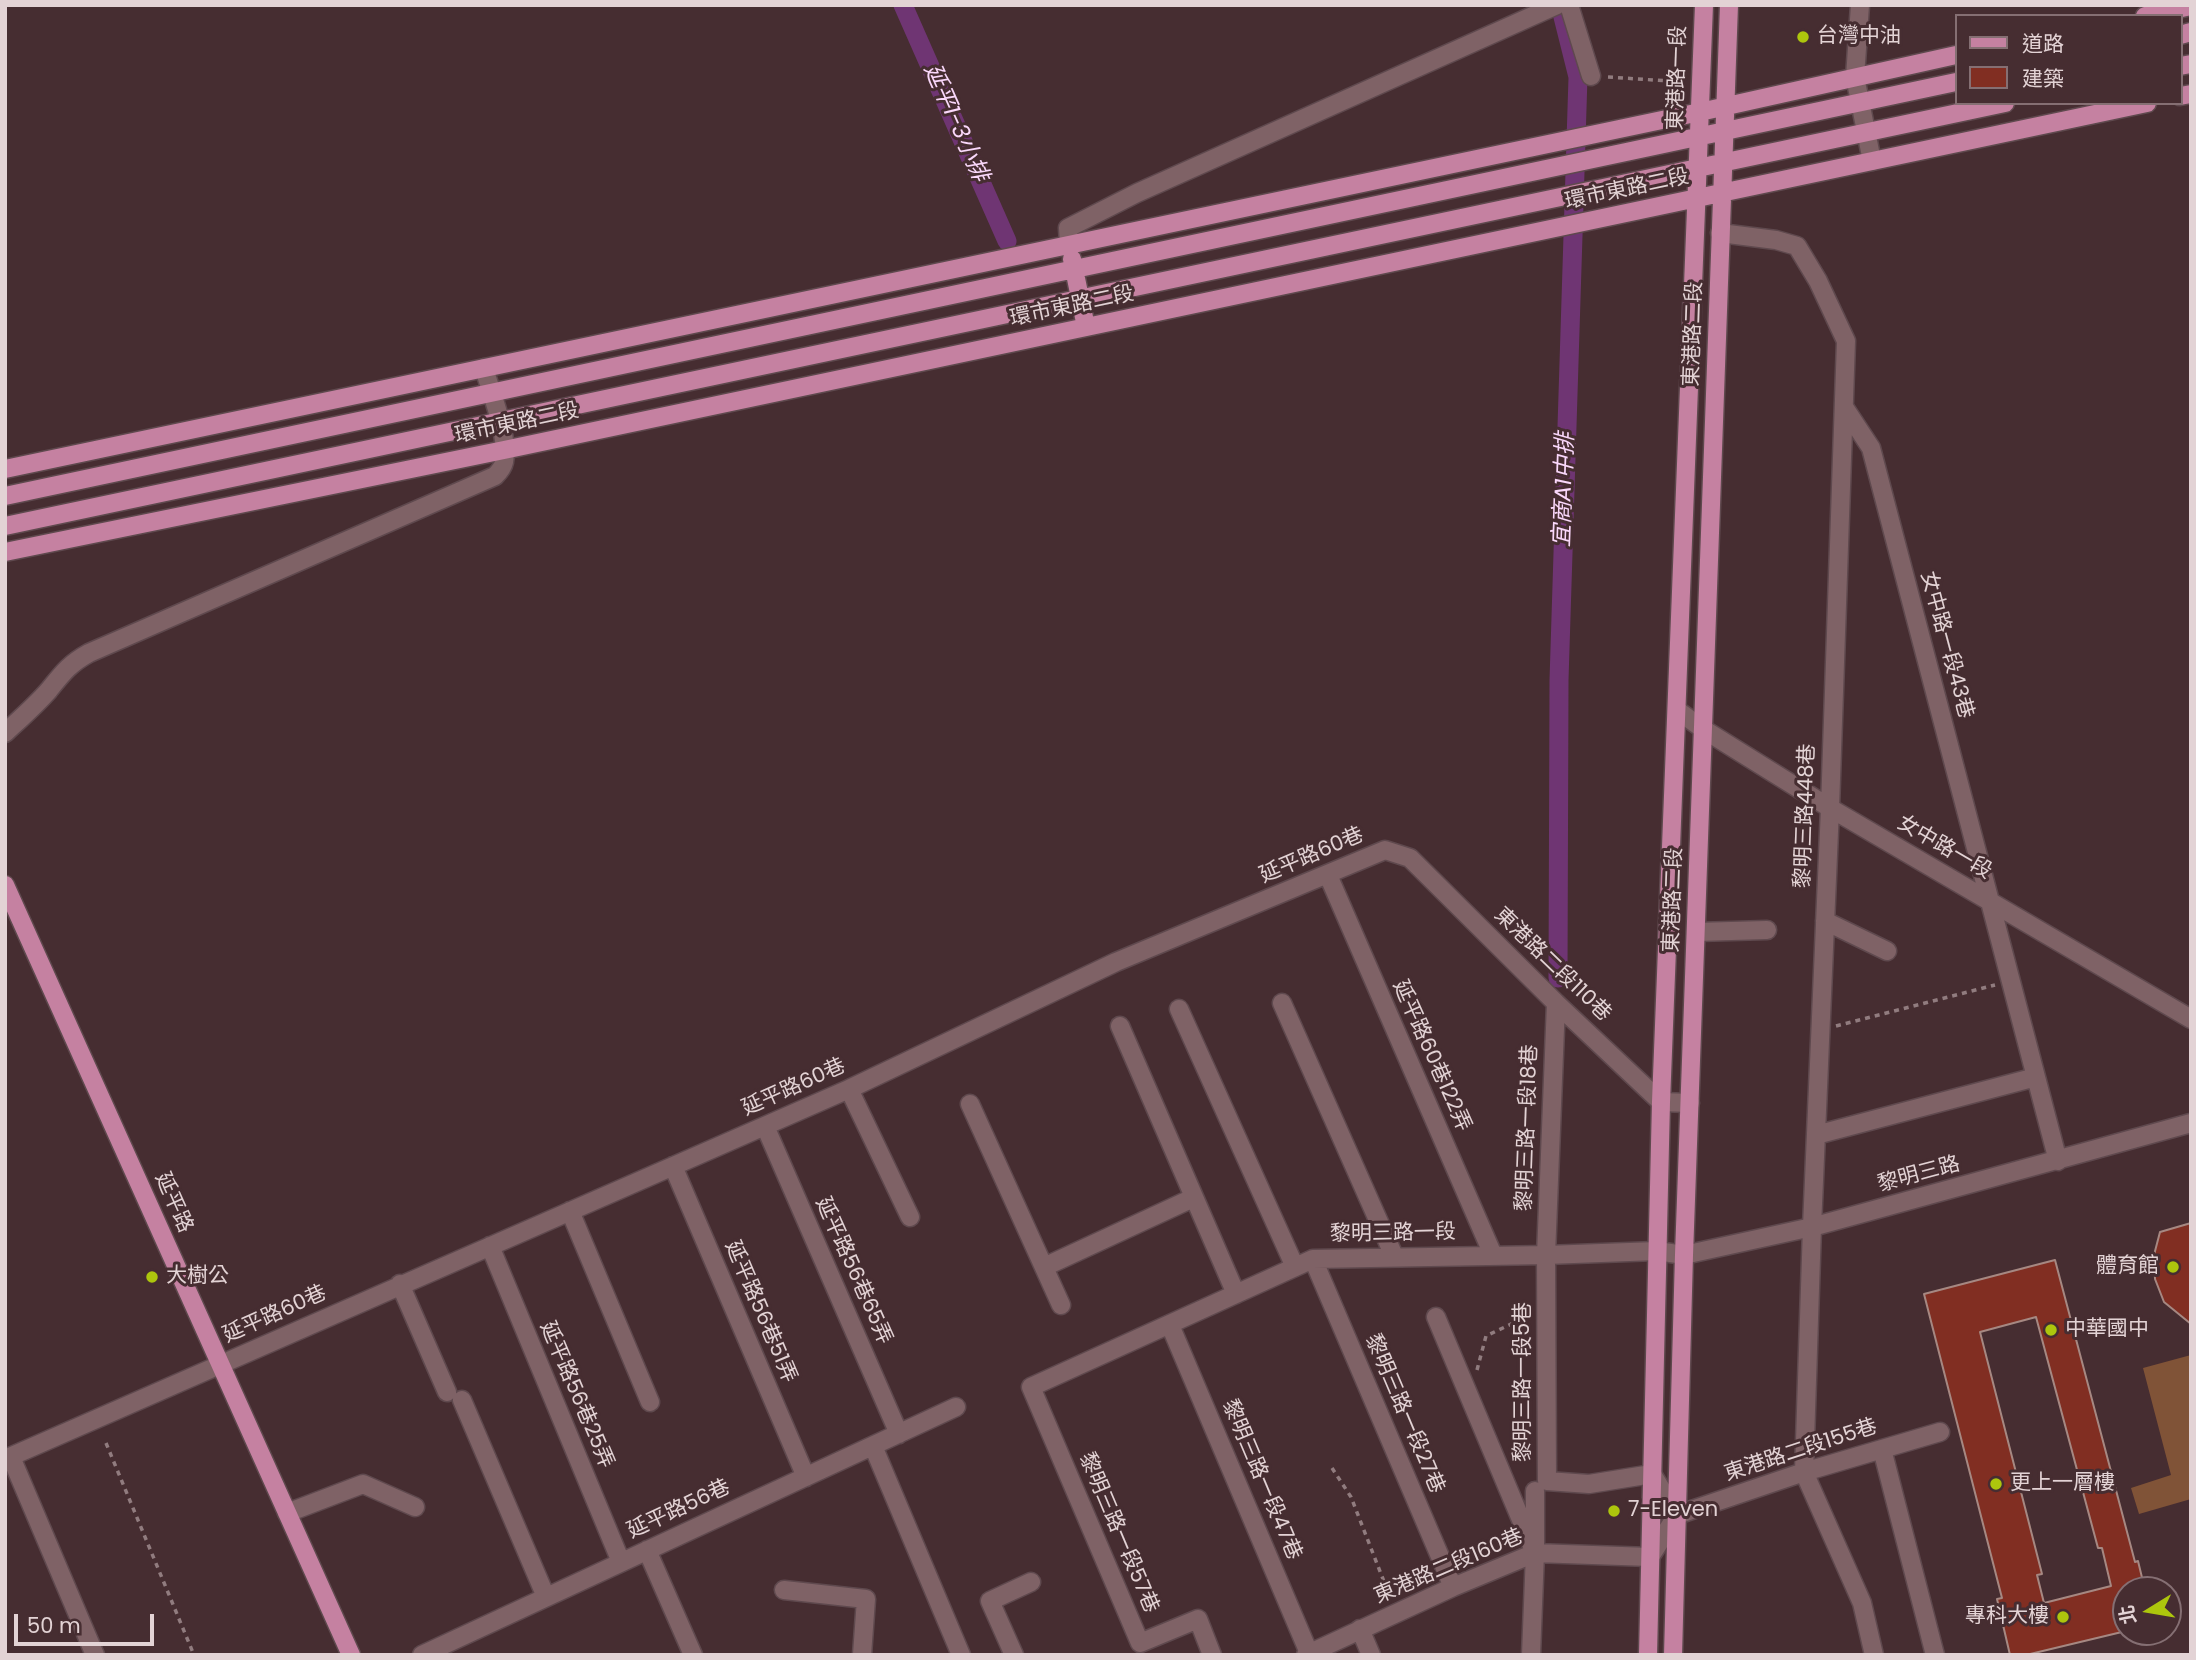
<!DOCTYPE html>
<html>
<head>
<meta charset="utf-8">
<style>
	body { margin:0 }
	#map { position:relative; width:2196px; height:1660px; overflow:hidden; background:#462d31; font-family:Poppins,"Noto Sans TC",sans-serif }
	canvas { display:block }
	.frame { position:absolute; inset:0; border:7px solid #e3d3d5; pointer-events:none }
	.legend { position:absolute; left:1955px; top:14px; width:228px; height:91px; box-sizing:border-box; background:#462d31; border:2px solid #856f73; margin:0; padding:9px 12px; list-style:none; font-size:21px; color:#e3d3d5 }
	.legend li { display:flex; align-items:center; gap:14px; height:35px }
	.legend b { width:35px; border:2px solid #856f73 }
	.north { position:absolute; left:2112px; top:1576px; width:70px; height:70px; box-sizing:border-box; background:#462d31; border:2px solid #856f73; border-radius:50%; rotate:259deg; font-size:19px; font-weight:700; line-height:28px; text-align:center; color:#e3d3d5 }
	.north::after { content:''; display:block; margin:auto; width:24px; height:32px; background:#adc60d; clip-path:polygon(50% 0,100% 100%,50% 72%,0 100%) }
	.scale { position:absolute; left:14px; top:1614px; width:140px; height:32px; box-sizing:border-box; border:4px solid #e3d3d5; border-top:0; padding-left:9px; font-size:21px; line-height:24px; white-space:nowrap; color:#e3d3d5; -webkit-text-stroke:5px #462d31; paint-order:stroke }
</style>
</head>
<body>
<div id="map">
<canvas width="2196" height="1660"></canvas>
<div class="frame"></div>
<ul class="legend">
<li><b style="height:9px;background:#c581a1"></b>道路</li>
<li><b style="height:19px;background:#812e22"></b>建築</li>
</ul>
<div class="north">北</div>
<div class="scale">50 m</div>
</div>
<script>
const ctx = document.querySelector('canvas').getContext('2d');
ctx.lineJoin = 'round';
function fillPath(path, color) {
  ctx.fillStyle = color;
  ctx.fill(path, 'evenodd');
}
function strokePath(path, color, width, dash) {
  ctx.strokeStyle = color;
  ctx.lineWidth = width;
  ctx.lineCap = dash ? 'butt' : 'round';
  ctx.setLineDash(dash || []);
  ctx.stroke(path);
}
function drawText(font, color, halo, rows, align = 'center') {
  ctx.font = font + ' Poppins,"Noto Sans TC",sans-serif';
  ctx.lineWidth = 6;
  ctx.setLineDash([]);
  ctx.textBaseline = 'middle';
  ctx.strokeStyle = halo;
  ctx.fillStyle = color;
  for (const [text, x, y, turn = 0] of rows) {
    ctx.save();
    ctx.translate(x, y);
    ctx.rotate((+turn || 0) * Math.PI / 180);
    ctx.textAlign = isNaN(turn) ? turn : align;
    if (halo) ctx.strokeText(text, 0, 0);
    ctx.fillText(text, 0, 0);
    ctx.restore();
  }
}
const green = new Path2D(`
	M 2191,1355 L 2191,1499 L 2139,1514 L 2131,1488 L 2171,1475 L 2143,1368 Z`);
const canal = new Path2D(`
	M 903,5 L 1007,241
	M 1558,978 L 1559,680 L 1578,77 L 1560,5`);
const building = new Path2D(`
	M 2191,1223 L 2191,1324 L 2164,1302 L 2155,1279 L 2154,1255 L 2160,1232 Z
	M 2055,1260 L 2135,1562 L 2138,1561 L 2145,1590 L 2126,1590 L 2126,1631 L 2026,1655 L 2010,1655 L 1997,1599 L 2002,1598 L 1924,1294 ZM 2036,1317 L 2098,1548 L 2102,1548 L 2111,1586 L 2044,1603 L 2037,1575 L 2042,1574 L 1980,1332 Z`);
const path = new Path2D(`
	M 1608,77 L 1684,82
	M 1836,1026 L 1995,985
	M 1477,1370 L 1486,1336 L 1530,1315
	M 106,1443 L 194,1655
	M 1332,1468 L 1351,1497 L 1390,1597`);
const minor = new Path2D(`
	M 1569,5 L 1591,76
	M 1860,5 L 1855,77 L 1872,161
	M 1720,233 L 1776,240 L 1797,246 L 1818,281 L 1846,341 L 1830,808 L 1812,1227 L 1804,1472 L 1862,1603 L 1874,1655
	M 1069,244 L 1068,228 L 1137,193 L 1557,5
	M 1844,407 L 1871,448 L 2058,1161
	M 1677,710 L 1703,729 L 1830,808 L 2191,1019
	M 5,733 C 20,719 36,705 49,690 C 62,674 69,664 89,653 L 495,476 C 499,472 503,467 504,462 C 509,436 491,393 484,368
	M 1328,875 L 1493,1255
	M 1825,921 L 1887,951
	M 1696,932 L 1767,930
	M 1282,1003 L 1394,1256
	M 1556,1003 L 1546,1255 L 1547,1481 L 1589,1484 L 1652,1474 L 1677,1515
	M 1179,1009 L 1295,1267
	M 1120,1026 L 1236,1294
	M 849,1089 L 910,1217
	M 970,1104 L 1061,1305
	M 765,1126 L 899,1434
	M 1816,1135 L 2036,1077
	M 673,1166 L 806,1477
	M 570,1211 L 650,1402
	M 490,1246 L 621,1562
	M 1313,1259 L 1453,1587
	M 1044,1267 L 1193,1198
	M 400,1284 L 447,1392
	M 1436,1317 L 1535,1553
	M 1170,1325 L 1309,1653
	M 462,1400 L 546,1597
	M 873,1446 L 961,1655
	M 1882,1449 L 1935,1655
	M 11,1457 L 95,1655
	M 5,1459 L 849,1089 L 1116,962 L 1385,850 L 1410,858 L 1556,1003 L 1661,1102 L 1690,1103
	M 287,1513 L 363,1484 L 415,1507
	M 1677,1515 L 1804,1472 L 1940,1432
	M 647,1550 L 693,1655
	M 784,1590 L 866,1599 L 862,1655
	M 1360,1629 L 1371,1655
	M 422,1655 L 956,1407
	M 1014,1655 L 990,1601 L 1031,1582
	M 1212,1655 L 1198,1619 L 1140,1643 L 1031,1387 L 1313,1259 L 1546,1255 L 1657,1251 L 1684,1255 L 1812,1227 L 2191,1123
	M 1306,1655 L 1453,1587 L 1535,1553 L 1650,1557 L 1677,1515
	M 1531,1655 L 1535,1553 L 1535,1491`);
const major = new Path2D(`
	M 2145,16 L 2191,6
	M 2180,35 L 2191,32
	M 2180,66 L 2191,64
	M 2180,96 L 2191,94
	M 1072,259 L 1086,327
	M 5,469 L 1700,112 L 1956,55
	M 5,496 L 1956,82
	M 5,526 L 2005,103
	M 5,552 L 504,450 L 2147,103
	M 5,885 L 351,1655
	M 1648,1655 L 1661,1102 L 1704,5
	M 1673,1655 L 1684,1255 L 1729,5`);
const markers = [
	[1803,37,7,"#adc60d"],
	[2173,1267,7,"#adc60d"],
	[152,1277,7,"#adc60d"],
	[2051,1330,7,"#adc60d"],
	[1996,1484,7,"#adc60d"],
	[1614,1511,7,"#adc60d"],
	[2063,1617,7,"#adc60d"]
];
const poiNames = [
	["台灣中油",1817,37],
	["體育館",2159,1267,"right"],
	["大樹公",166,1277],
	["中華國中",2065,1330],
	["更上一層樓",2010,1484],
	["7-Eleven",1628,1511],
	["專科大樓",2049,1617,"right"]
];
const streetNames = [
	["東港路一段",1678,78,-88],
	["環市東路二段",1627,190,-12],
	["環市東路二段",1072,307,-12],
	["東港路二段",1694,334,-88],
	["環市東路二段",517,424,-12],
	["女中路一段43巷",1946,645,75],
	["黎明三路448巷",1806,816,-88],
	["女中路一段",1944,848,30],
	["延平路60巷",1312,856,-23],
	["東港路二段",1674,900,-88],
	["東港路二段110巷",1552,965,44],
	["延平路60巷122弄",1431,1056,66],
	["延平路60巷",794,1088,-24],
	["黎明三路一段18巷",1528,1128,-88],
	["黎明三路",1919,1175,-15],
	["延平路",173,1203,66],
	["黎明三路一段",1393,1234,-1],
	["延平路56巷65弄",853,1271,66],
	["延平路56巷51弄",760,1312,67],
	["延平路60巷",275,1315,-24],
	["黎明三路一段5巷",1524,1382,-90],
	["延平路56巷25弄",576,1395,67],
	["黎明三路一段27巷",1404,1414,67],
	["東港路二段155巷",1801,1451,-18],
	["黎明三路一段47巷",1261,1480,67],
	["延平路56巷",679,1510,-25],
	["黎明三路一段57巷",1118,1533,67],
	["東港路二段160巷",1449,1567,-23]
];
const waterNames = [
	["延平1-3小排",955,123,66],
	["宜商A1中排",1565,490,-88]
];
fillPath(green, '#805337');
strokePath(canal, '#6f3573', 19);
fillPath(building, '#812e22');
strokePath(building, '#a68882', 2);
strokePath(minor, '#5f494e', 21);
strokePath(major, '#5f494e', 21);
strokePath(path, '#917c7f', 3.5, [5, 5]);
strokePath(minor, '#7f6266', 18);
strokePath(major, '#c581a1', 18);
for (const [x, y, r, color] of markers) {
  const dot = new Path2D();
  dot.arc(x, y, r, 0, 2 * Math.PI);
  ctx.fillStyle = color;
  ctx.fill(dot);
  strokePath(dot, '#462d31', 2.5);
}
drawText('21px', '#e3d3d5', '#462d31', poiNames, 'left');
drawText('21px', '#e3d3d5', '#462d31', streetNames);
drawText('italic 23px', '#fad8fb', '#462d31', waterNames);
</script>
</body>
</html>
